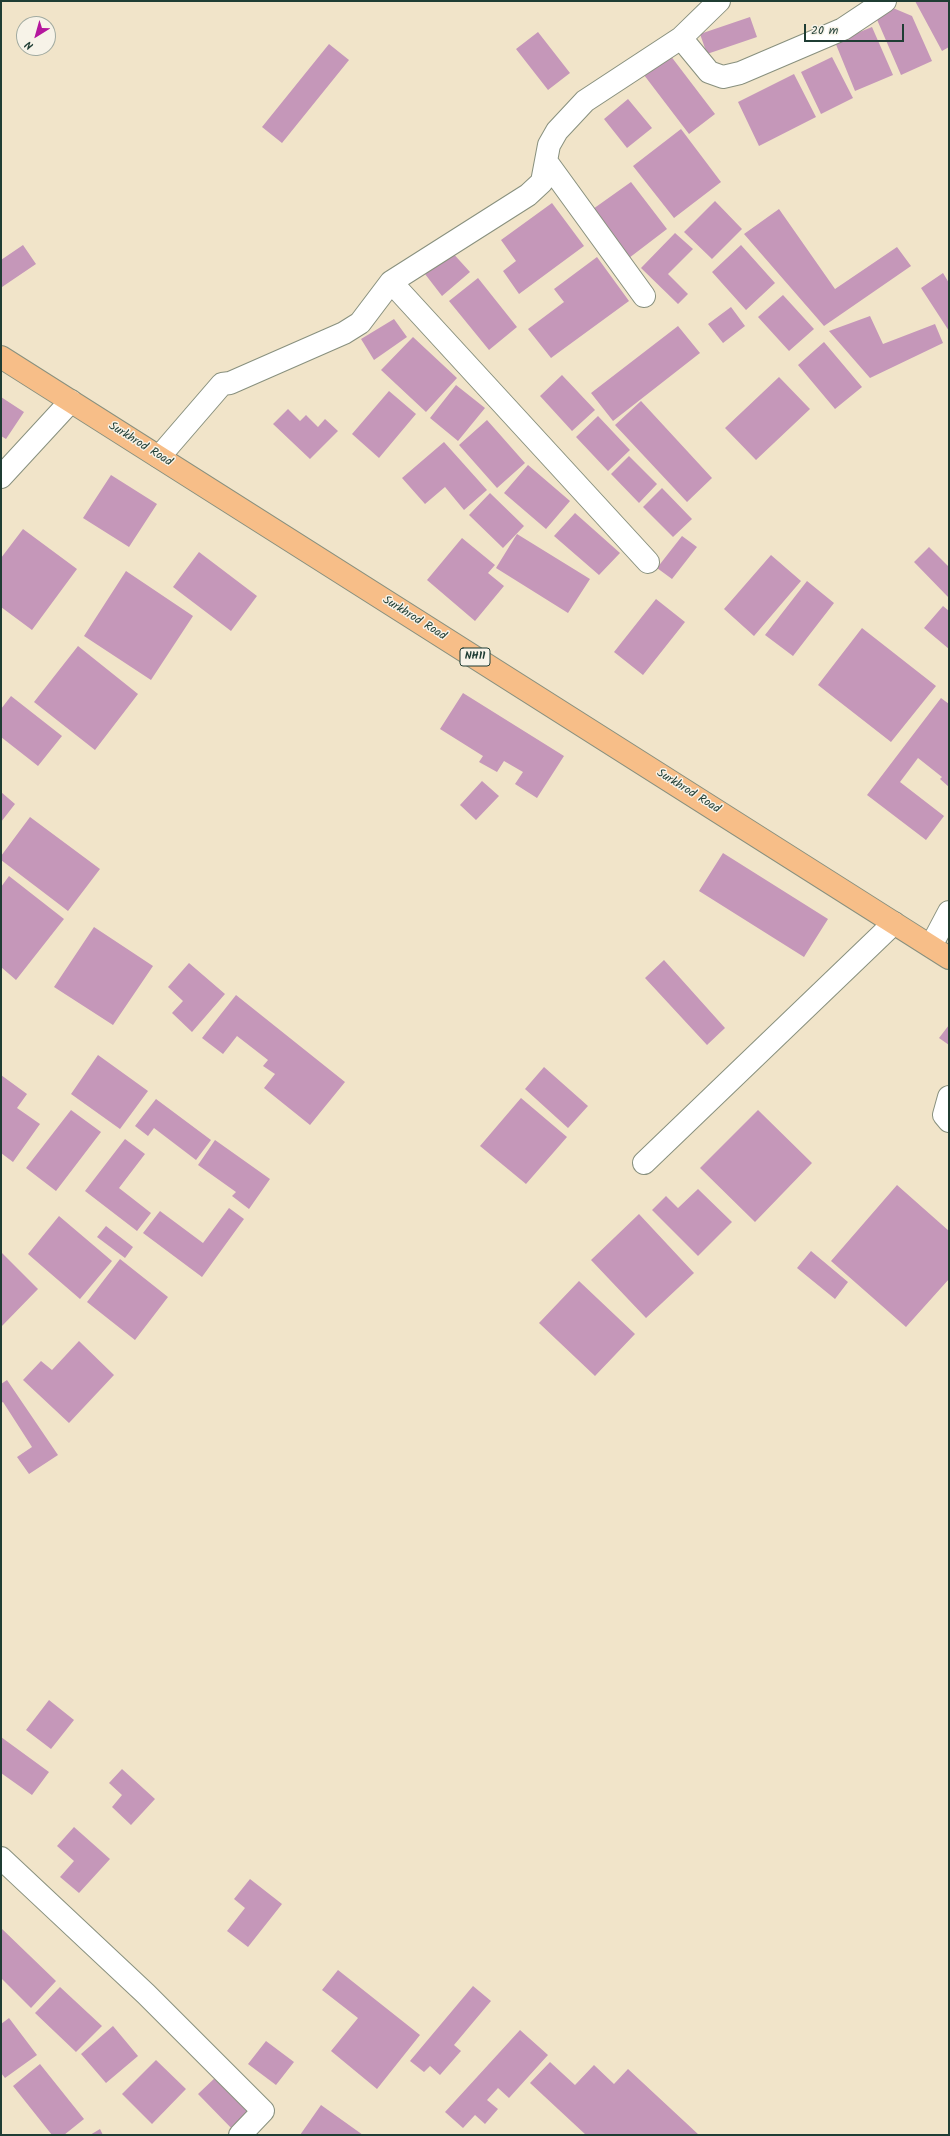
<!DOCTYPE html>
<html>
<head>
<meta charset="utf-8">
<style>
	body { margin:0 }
	#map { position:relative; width:950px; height:2136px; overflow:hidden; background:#f1e4c9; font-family:Kalam,sans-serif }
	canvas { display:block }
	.frame { position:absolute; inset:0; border:2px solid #1f3d34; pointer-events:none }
	.north { position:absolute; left:16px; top:16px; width:40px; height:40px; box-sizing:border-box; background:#f7f3e8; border:1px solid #a1aaa0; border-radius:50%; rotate:217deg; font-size:11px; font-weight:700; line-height:16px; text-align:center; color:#1f3d34 }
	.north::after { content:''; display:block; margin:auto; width:14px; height:18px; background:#b5179e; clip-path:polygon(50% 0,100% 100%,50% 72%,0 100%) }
	.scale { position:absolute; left:804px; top:24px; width:100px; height:18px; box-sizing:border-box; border:2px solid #1f3d34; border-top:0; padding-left:5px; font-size:12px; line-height:14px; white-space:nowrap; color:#1f3d34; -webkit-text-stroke:3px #f7f3e8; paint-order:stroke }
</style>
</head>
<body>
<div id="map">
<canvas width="950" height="2136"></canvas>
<div class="frame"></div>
<div class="north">N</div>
<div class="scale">20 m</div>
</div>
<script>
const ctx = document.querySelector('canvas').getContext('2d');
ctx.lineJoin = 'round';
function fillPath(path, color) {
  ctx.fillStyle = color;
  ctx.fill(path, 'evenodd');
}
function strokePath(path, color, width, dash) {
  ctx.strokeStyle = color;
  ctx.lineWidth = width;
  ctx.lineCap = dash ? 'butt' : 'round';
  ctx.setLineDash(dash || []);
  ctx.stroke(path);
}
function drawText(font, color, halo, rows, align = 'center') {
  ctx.font = font + ' Kalam,sans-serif';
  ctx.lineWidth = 3;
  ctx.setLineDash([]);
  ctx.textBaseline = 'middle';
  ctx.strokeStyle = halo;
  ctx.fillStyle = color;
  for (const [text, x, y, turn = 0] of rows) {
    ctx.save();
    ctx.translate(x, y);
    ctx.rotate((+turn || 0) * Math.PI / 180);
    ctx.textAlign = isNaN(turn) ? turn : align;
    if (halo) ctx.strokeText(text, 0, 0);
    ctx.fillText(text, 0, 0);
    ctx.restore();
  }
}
const building = new Path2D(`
	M 915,1 L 949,1 L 949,47 L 942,51 Z
	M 893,8 L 912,16 L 932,61 L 901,75 L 875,15 Z
	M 750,17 L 757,37 L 707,54 L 700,34 Z
	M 872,27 L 893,75 L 855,91 L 835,42 Z
	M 538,32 L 570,73 L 548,90 L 516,49 Z
	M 329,44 L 349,60 L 282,143 L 262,127 Z
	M 670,55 L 715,114 L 689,134 L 644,75 Z
	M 832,57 L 853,98 L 821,114 L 801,72 Z
	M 794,74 L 816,117 L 759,146 L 738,102 Z
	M 628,99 L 652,128 L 627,148 L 604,119 Z
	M 681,129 L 721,182 L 674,218 L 633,166 Z
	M 631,182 L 667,229 L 629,258 L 593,209 Z
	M 715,201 L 742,229 L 712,259 L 684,232 Z
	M 552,203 L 584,246 L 519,294 L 503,271 L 516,261 L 501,240 Z
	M 779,209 L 835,289 L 897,247 L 911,266 L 824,326 L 744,234 Z
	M 675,233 L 693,249 L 668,274 L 688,294 L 678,304 L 641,268 Z
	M 23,245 L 36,264 L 2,287 L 1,260 Z
	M 741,245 L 775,283 L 746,310 L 712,272 Z
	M 450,250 L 470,272 L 442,296 L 425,274 Z
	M 597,257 L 629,301 L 551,358 L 528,329 L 564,302 L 554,289 Z
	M 943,273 L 949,283 L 949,331 L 921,288 Z
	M 478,278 L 517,327 L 489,350 L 449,301 Z
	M 783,295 L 814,329 L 789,351 L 758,317 Z
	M 731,307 L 745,326 L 723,343 L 708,324 Z
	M 870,316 L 883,344 L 935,324 L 943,343 L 870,378 L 829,331 Z
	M 394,319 L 407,337 L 374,360 L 361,339 Z
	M 678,326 L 700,353 L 613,421 L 591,393 Z
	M 413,337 L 457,378 L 426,412 L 381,370 Z
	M 824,342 L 862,387 L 835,409 L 798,365 Z
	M 562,375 L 595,410 L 572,431 L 540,396 Z
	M 779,377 L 810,409 L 756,460 L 725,428 Z
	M 456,385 L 485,408 L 458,441 L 430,418 Z
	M 389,391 L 416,414 L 379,458 L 352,434 Z
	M 1,397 L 24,412 L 6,439 L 1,436 Z
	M 641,401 L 712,478 L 687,502 L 615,425 Z
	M 288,409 L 300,421 L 306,415 L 318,427 L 325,419 L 338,431 L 310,459 L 273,424 Z
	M 598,416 L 630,450 L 608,471 L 576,437 Z
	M 487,420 L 525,463 L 497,488 L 459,445 Z
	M 444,442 L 487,490 L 464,510 L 445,487 L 425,504 L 402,478 Z
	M 629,456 L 657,484 L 639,503 L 611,474 Z
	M 528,465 L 570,501 L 546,529 L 504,493 Z
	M 111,475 L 157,504 L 129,547 L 83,518 Z
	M 662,488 L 692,519 L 673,537 L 643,507 Z
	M 490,493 L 524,526 L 503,548 L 469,515 Z
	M 575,513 L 620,553 L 599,575 L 554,536 Z
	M 23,529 L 77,569 L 32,630 L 1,607 L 1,558 Z
	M 517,534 L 590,579 L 568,613 L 496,568 Z
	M 682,536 L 697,547 L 672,579 L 657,568 Z
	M 462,538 L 495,565 L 488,573 L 504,586 L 475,621 L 427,580 Z
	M 929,547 L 949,567 L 949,598 L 914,562 Z
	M 199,552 L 257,596 L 231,631 L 173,587 Z
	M 771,555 L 801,581 L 754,636 L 724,609 Z
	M 126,571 L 193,616 L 151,680 L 84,636 Z
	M 807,581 L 834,603 L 793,656 L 765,635 Z
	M 656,599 L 685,622 L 643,675 L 614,652 Z
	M 943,606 L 949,611 L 949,649 L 924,628 Z
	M 862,628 L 936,686 L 891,742 L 818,685 Z
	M 78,646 L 138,694 L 95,750 L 34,702 Z
	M 463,693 L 564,756 L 537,798 L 515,784 L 523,772 L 504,761 L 497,772 L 479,762 L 483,756 L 440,729 Z
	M 11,696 L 62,736 L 38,766 L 1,737 L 1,709 Z
	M 941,698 L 949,704 L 949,787 L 940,779 L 942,777 L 918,758 L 900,782 L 944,816 L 926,840 L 867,795 Z
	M 482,781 L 499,796 L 476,820 L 460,805 Z
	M 1,792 L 15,804 L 1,822 Z
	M 30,817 L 100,869 L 68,911 L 1,860 L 1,856 Z
	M 723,853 L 828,919 L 804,957 L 699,891 Z
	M 9,876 L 64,919 L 16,980 L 1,967 L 1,887 Z
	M 94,927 L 153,966 L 113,1025 L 54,987 Z
	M 664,960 L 725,1028 L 707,1045 L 645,978 Z
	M 189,963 L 225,994 L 192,1032 L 172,1013 L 183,1001 L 168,987 Z
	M 236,995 L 345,1082 L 310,1125 L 264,1088 L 275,1074 L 263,1066 L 268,1060 L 237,1036 L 223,1054 L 202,1038 Z
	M 949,1025 L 949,1045 L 939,1038 Z
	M 98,1055 L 148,1091 L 120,1129 L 71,1094 Z
	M 544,1067 L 588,1106 L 568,1128 L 525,1089 Z
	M 1,1075 L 27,1094 L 17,1108 L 40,1124 L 13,1162 L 1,1153 Z
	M 521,1098 L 567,1137 L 526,1184 L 480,1146 Z
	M 156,1099 L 211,1140 L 196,1160 L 154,1128 L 148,1136 L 135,1126 Z
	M 71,1110 L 101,1132 L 56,1191 L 26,1168 Z
	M 758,1110 L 812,1163 L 755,1222 L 700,1168 Z
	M 125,1139 L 145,1154 L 119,1188 L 151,1213 L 137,1231 L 85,1191 Z
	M 215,1140 L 270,1179 L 249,1209 L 232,1196 L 236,1192 L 198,1165 Z
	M 897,1185 L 949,1231 L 949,1279 L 906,1327 L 831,1261 Z
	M 698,1189 L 732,1222 L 698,1256 L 652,1210 L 666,1196 L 678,1208 Z
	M 229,1208 L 244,1219 L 202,1277 L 143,1233 L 160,1211 L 203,1243 Z
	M 639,1214 L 694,1273 L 646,1318 L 591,1260 Z
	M 59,1216 L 112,1261 L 80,1299 L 28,1254 Z
	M 106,1226 L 133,1247 L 125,1258 L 97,1237 Z
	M 811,1251 L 848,1282 L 835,1299 L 797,1268 Z
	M 1,1252 L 38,1289 L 1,1327 Z
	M 120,1259 L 168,1297 L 135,1340 L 87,1302 Z
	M 579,1281 L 635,1334 L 595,1376 L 539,1323 Z
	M 79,1341 L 114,1375 L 69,1423 L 23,1380 L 41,1361 L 52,1370 Z
	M 7,1380 L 58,1455 L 29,1474 L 17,1457 L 32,1447 L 3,1402 L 1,1403 L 1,1384 Z
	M 49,1700 L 74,1720 L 51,1749 L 26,1730 Z
	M 1,1737 L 49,1772 L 32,1795 L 1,1773 Z
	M 122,1769 L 155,1799 L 131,1825 L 112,1807 L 122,1795 L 109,1783 Z
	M 74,1827 L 110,1859 L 79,1893 L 60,1877 L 74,1861 L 57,1846 Z
	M 250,1879 L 282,1904 L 248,1947 L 227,1931 L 245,1908 L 234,1899 Z
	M 1,1928 L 56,1981 L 31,2008 L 1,1978 Z
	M 338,1970 L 420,2035 L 377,2089 L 331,2051 L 358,2018 L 322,1990 Z
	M 473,1986 L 491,2001 L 454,2045 L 461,2051 L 440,2075 L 430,2066 L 424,2072 L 410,2061 Z
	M 60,1987 L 102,2026 L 76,2052 L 35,2013 Z
	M 9,2018 L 37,2055 L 5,2078 L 1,2073 L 1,2024 Z
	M 113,2026 L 138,2056 L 106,2083 L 81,2054 Z
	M 520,2030 L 548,2055 L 509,2098 L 498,2088 L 487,2100 L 498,2109 L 485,2124 L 475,2115 L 463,2128 L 445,2112 Z
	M 266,2041 L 294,2062 L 276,2085 L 248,2064 Z
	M 156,2060 L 186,2089 L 152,2124 L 122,2094 Z
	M 550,2062 L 575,2085 L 594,2065 L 614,2084 L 628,2069 L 699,2135 L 586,2135 L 530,2083 Z
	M 40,2064 L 84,2119 L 64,2135 L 52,2135 L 13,2086 Z
	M 217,2076 L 254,2115 L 236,2133 L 198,2094 Z
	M 321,2105 L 363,2135 L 300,2135 Z
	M 100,2129 L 103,2135 L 90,2135 Z`);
const street = new Path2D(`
	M 681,38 L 709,72 L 723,77 L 740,73 L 843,29 L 885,1
	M 546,161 L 644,296
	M 391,282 L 648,562
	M 159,457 L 222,384 L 230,383 L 344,333 L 360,323 L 391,282 L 528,195 L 542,182 L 549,145 L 557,131 L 585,101 L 681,38 L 719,1
	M 1,477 L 71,401
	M 931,946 L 949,912
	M 949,1097 L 944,1115 L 949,1121
	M 644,1163 L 894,923
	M 1,1858 L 146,1994 L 263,2111 L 240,2135`);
const primary = new Path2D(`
	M 1,357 L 949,958`);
const shields = [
	[475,657,30]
];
const shieldNames = [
	["NH11",475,657]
];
const streetNames = [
	["Surkhrod Road",140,445,32],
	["Surkhrod Road",414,619,32],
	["Surkhrod Road",688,792,32]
];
fillPath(building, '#c597b9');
strokePath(street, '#88907e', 24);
strokePath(primary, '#88907e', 24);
strokePath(street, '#fff', 22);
strokePath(primary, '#f7be88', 22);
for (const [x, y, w] of shields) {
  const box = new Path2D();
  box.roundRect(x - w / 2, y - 9, w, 18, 3);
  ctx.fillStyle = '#f7f3e8';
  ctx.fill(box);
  strokePath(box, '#1f3d34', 1);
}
drawText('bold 11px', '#1f3d34', null, shieldNames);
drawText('12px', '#1f3d34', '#f7f3e8', streetNames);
</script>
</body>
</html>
